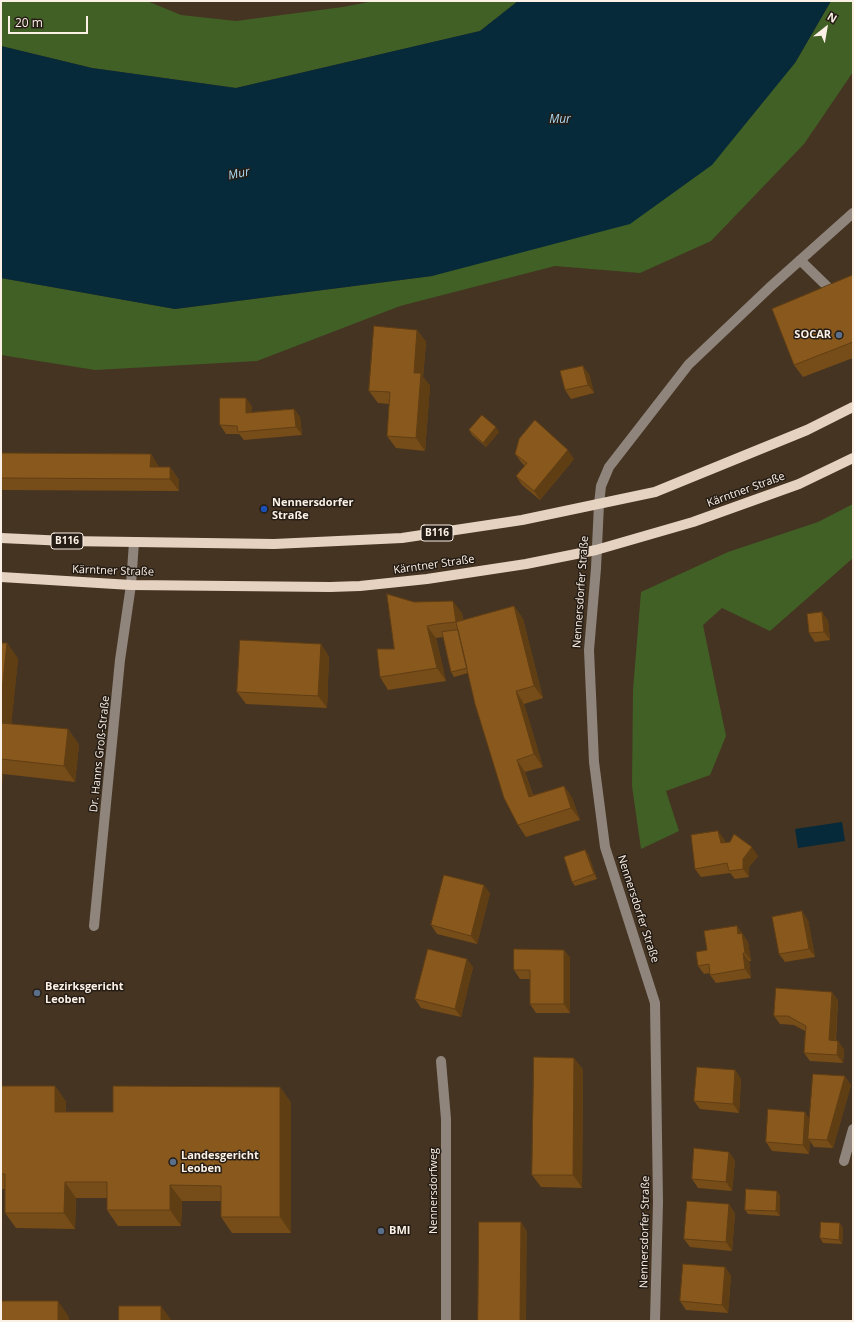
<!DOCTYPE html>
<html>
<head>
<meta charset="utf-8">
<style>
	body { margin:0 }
	#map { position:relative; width:854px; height:1322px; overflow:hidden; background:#453422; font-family:"Open Sans",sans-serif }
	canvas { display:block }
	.frame { position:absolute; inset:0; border:2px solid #fcf1e6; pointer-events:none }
	.north { position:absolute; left:806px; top:8px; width:40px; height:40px; -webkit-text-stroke:3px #251d15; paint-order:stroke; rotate:31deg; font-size:11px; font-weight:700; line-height:16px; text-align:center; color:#fcf1e6 }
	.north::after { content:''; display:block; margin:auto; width:14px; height:18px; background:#fcf1e6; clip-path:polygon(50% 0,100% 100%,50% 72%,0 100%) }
	.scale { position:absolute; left:8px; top:16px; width:80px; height:18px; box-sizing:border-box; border:2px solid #fcf1e6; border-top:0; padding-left:5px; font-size:12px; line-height:14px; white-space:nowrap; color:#fcf1e6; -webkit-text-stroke:3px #251d15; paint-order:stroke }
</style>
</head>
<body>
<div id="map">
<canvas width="854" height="1322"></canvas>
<div class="frame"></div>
<div class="north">N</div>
<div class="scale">20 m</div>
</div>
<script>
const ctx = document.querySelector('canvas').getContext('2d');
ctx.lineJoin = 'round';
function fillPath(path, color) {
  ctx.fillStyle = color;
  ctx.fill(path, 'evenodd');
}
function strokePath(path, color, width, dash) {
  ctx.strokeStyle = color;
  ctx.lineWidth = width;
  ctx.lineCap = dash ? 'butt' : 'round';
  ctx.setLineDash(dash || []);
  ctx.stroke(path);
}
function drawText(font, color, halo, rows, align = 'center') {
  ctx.font = font + ' "Open Sans",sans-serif';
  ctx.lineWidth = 3;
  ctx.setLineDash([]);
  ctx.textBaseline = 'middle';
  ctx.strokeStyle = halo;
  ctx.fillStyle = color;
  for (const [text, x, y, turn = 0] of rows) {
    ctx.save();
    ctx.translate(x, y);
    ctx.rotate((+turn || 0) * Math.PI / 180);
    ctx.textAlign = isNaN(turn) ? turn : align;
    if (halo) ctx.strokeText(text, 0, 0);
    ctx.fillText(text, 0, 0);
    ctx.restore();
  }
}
const green = new Path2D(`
	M 1,1 L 147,1 L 181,15 L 236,21 L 343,7 L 374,1 L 518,1 L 480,31 L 236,88 L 92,68 L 1,46 Z
	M 831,1 L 853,1 L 853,72 L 804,144 L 711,241 L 640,273 L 555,266 L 400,306 L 257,361 L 95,370 L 1,355 L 1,278 L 175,309 L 432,276 L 795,63 Z
	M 853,504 L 853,558 L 770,631 L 722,608 L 703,625 L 726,736 L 710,775 L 666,791 L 679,831 L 641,849 L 632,786 L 633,690 L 641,592 L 728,552 L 818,522 Z`);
const water = new Path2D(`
	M 518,1 L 831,1 L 795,63 L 712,165 L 630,224 L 432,276 L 175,309 L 1,278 L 1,46 L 92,68 L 236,88 L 480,31 Z
	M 842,822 L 845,841 L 798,848 L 795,829 Z`);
const minor = new Path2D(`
	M 800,260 L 837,296
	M 94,926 L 120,660 L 131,585 L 134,542
	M 441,1061 L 446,1119 L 446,1321
	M 844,1161 L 853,1129
	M 655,1321 L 658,1202 L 655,1003 L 605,847 L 594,762 L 589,650 L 596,568 L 599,504 L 601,486 L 609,467 L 689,364 L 769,288 L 853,213`);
const major = new Path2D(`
	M 1,538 L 66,541 L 274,544 L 402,538 L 522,520 L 655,492 L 807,430 L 853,407
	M 1,577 L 131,585 L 330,587 L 360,586 L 427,579 L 526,564 L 596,550 L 693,522 L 799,484 L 853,458`);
const wall = new Path2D(`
	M 853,275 L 853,358 L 803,377 L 794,365 Z
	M 417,330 L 426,342 L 423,377 L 430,386 L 425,451 L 396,448 L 387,436 L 389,404 L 378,403 L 369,391 Z
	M 589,374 L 594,393 L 571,399 L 565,390 Z
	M 252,406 L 252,412 L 294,409 L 300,417 L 302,435 L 244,440 L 239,434 L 226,434 L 220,425 Z
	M 469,430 L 499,432 L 486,447 L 472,435 Z
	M 1,453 L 151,454 L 159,467 L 170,467 L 179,480 L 179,491 L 1,490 Z
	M 515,454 L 574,459 L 540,500 L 522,485 L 516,476 L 525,466 L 521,462 Z
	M 414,602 L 462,613 L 463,620 L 514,606 L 523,619 L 543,698 L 524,704 L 543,767 L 525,772 L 533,795 L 564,786 L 572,798 L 580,820 L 526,837 L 518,825 L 468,673 L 454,677 L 451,672 L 443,637 L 436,638 L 446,681 L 388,690 L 380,677 L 394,649 Z
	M 822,612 L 828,621 L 830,640 L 815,642 L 809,633 Z
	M 1,643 L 7,643 L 18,659 L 11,724 L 68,729 L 79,745 L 75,782 L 3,774 L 1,796 Z
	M 329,656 L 327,708 L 246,704 L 237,692 Z
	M 724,839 L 725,843 L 758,856 L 749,867 L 749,877 L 735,879 L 730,873 L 701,877 L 695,869 Z
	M 585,850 L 588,854 L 597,879 L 575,886 L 572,882 Z
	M 490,893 L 477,944 L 437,934 L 431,925 Z
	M 808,920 L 815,957 L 785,962 L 779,954 Z
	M 737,926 L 748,942 L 751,961 L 749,961 L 751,978 L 716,983 L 710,975 L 710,973 L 704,974 L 698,966 L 707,950 Z
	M 564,950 L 570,958 L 570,1013 L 536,1013 L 530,1004 L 530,979 L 520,979 L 514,970 Z
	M 473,967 L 461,1017 L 421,1008 L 415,999 Z
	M 838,1000 L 836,1041 L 838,1041 L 844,1050 L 843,1063 L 810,1061 L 804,1053 L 805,1031 L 794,1025 L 780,1024 L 774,1016 Z
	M 574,1058 L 583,1070 L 582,1188 L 541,1187 L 532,1175 Z
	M 735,1070 L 741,1079 L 739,1113 L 700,1109 L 694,1101 Z
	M 851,1085 L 833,1148 L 814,1147 L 810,1141 L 809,1154 L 772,1151 L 766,1142 L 810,1118 Z
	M 1,1086 L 55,1086 L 66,1102 L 66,1112 L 113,1112 L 280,1087 L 291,1103 L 291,1233 L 232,1233 L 221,1217 L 221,1201 L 182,1201 L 181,1226 L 118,1226 L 107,1210 L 107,1198 L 76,1198 L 75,1229 L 16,1228 L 5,1213 L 5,1189 L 1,1189 Z
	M 735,1160 L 732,1191 L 698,1188 L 692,1179 Z
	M 780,1195 L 780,1216 L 748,1214 L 745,1210 Z
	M 735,1213 L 732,1251 L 690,1247 L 684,1239 Z
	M 843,1228 L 842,1244 L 823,1243 L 820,1238 Z
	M 725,1267 L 731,1276 L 728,1313 L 686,1310 L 680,1301 Z`);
const shadedWall = new Path2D(`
	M 417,330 L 426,342 L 423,377 L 430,386 L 425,451 L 416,438 L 414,373 Z
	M 583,366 L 589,374 L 594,393 L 588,385 Z
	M 246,398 L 252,406 L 252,421 L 246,413 Z
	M 294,409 L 300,417 L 302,435 L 296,427 Z
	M 496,427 L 499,432 L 486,447 L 483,443 Z
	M 568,450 L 574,459 L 540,500 L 534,491 Z
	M 151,454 L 159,467 L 159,480 L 150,467 Z
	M 170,467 L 179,480 L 179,491 L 170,479 Z
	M 453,601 L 462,613 L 465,634 L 456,622 Z
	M 514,606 L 523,619 L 543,698 L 534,686 Z
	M 822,612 L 828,621 L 830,640 L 824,632 Z
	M 427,626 L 436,638 L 446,681 L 437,668 Z
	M 7,643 L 18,659 L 10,738 L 1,725 L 1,700 Z
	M 321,644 L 329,656 L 327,708 L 318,696 Z
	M 516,691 L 524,704 L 543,767 L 534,754 Z
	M 68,729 L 79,745 L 75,782 L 64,766 Z
	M 517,760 L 525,772 L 537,809 L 529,797 Z
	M 1,771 L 3,774 L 1,796 Z
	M 564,786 L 572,798 L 580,820 L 571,808 Z
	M 718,831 L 724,839 L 727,852 L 721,843 Z
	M 752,847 L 758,856 L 749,867 L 749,877 L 743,869 L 743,859 Z
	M 585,850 L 588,854 L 597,879 L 594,874 Z
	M 484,885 L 490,893 L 477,944 L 471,936 Z
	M 802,911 L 808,920 L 815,957 L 809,949 Z
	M 737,926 L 748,942 L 751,961 L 745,953 L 738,934 Z
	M 564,950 L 570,958 L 570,1013 L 564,1004 Z
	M 743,953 L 749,961 L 751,978 L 745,969 Z
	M 467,959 L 473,967 L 461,1017 L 455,1009 Z
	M 832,992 L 838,1000 L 835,1049 L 829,1040 Z
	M 838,1041 L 844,1050 L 843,1063 L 837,1055 Z
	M 574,1058 L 583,1070 L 582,1188 L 573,1175 Z
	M 735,1070 L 741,1079 L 739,1113 L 733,1104 Z
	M 845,1076 L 851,1085 L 833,1148 L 827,1140 Z
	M 55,1086 L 66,1102 L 66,1127 L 55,1112 Z
	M 280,1087 L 291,1103 L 291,1233 L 280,1217 Z
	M 805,1112 L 811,1121 L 808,1139 L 810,1140 L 809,1154 L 803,1145 Z
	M 729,1152 L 735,1160 L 732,1191 L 726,1182 Z
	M 65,1182 L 76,1198 L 75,1229 L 64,1213 Z
	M 170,1185 L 182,1201 L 181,1226 L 170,1210 Z
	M 777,1191 L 780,1195 L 780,1216 L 776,1211 Z
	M 729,1204 L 735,1213 L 732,1251 L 726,1242 Z
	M 521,1222 L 527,1231 L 526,1321 L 520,1321 Z
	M 840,1223 L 843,1228 L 842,1244 L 839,1240 Z
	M 725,1267 L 731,1276 L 728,1313 L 722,1305 Z
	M 58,1301 L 69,1317 L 69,1321 L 58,1321 Z
	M 161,1306 L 172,1321 L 161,1321 Z`);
const building = new Path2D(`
	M 853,275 L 853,342 L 794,365 L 772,309 Z
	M 374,326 L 417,330 L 414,373 L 421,373 L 416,438 L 387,436 L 390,392 L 369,391 Z
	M 583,366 L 588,385 L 565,390 L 560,371 Z
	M 220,398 L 246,398 L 246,413 L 294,409 L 296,427 L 238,432 L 237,426 L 220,425 Z
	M 482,415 L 496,427 L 483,443 L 469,430 Z
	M 535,420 L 568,450 L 534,491 L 516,476 L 527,463 L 515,454 L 519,439 Z
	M 1,453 L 151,454 L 150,467 L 170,467 L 170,479 L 1,478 Z
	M 387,594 L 414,602 L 453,601 L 456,622 L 514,606 L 534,686 L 516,691 L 534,754 L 517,760 L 529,797 L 564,786 L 571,808 L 518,825 L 504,798 L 475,704 L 456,622 L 437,624 L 427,626 L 437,668 L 380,677 L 377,649 L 394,649 Z
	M 822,612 L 824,632 L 809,633 L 807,614 Z
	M 458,630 L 467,668 L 451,672 L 442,632 Z
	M 240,640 L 321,644 L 318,696 L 237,692 Z
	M 1,643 L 7,643 L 1,700 Z
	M 1,723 L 68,729 L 64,766 L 1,759 Z
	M 718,831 L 721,843 L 730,842 L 734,834 L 752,847 L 743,859 L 743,869 L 729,871 L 727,863 L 695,869 L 691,835 Z
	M 585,850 L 594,874 L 572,882 L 564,857 Z
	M 444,875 L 484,885 L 471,936 L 431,925 Z
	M 802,911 L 809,949 L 779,954 L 772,917 Z
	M 737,926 L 738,934 L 742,933 L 745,953 L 743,953 L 745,969 L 710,975 L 709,964 L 698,966 L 696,952 L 707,950 L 704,931 Z
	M 428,949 L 467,959 L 455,1009 L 415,999 Z
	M 514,949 L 564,950 L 564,1004 L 530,1004 L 530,970 L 514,970 Z
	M 776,988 L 832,992 L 829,1040 L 838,1041 L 837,1055 L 804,1053 L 806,1026 L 788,1016 L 774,1016 Z
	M 534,1057 L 574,1058 L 573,1175 L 532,1175 Z
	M 697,1067 L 735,1070 L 733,1104 L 694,1101 Z
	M 813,1074 L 845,1076 L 827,1140 L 808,1139 Z
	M 1,1086 L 55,1086 L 55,1112 L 113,1112 L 113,1086 L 280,1087 L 280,1217 L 221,1217 L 221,1186 L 170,1185 L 170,1210 L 107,1210 L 107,1182 L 65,1182 L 64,1213 L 5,1213 L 5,1174 L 1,1174 Z
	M 768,1109 L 805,1112 L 803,1145 L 766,1142 Z
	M 694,1148 L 729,1152 L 726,1182 L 692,1179 Z
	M 746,1189 L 777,1191 L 776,1211 L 745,1210 Z
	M 687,1201 L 729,1204 L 726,1242 L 684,1239 Z
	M 479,1222 L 521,1222 L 520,1321 L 478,1321 Z
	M 821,1222 L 840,1223 L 839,1240 L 820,1238 Z
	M 683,1264 L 725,1267 L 722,1305 L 680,1301 Z
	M 1,1301 L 58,1301 L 58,1321 L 1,1321 Z
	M 119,1306 L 161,1306 L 161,1321 L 119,1321 Z`);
const markers = [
	[839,335,4,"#5c6f8a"],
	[264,509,4,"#1a4fb4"],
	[37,993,4,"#5c6f8a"],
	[173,1162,4,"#5c6f8a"],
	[381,1231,4,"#5c6f8a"]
];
const shields = [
	[437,533,32],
	[67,541,32]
];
const shieldNames = [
	["B116",437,533],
	["B116",67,541]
];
const poiNames = [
	["SOCAR",831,335,"right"],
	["Nennersdorfer",272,503],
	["Straße",272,516],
	["Bezirksgericht",45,987],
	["Leoben",45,1000],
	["Landesgericht",181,1156],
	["Leoben",181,1169],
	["BMI",389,1231]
];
const streetNames = [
	["Kärntner Straße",746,490,-20],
	["Kärntner Straße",434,565,-8],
	["Kärntner Straße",113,571,2],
	["Nennersdorfer Straße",581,592,-86],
	["Dr. Hanns Groß-Straße",100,754,-84],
	["Nennersdorfer Straße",638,909,72],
	["Nennersdorfweg",434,1191,-90],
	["Nennersdorfer Straße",645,1232,-89]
];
const waterNames = [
	["Mur",560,120],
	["Mur",239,174,-12]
];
fillPath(green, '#416025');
fillPath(water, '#062a39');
strokePath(minor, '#8f857d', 10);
strokePath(major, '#e6d2c1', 10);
fillPath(wall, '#764c18');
fillPath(shadedWall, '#603e14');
fillPath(building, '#89581c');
strokePath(building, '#603e14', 1);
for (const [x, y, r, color] of markers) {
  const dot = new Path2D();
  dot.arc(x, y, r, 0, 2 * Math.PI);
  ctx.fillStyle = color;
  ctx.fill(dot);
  strokePath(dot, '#251d15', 1.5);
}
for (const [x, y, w] of shields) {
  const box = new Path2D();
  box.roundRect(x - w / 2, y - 8, w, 16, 3);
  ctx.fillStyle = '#251d15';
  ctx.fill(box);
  strokePath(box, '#fcf1e6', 1);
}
drawText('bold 10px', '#fcf1e6', null, shieldNames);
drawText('bold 11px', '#fcf1e6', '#251d15', poiNames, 'left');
drawText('11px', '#fcf1e6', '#251d15', streetNames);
drawText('italic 12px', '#aadaf4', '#251d15', waterNames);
</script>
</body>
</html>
